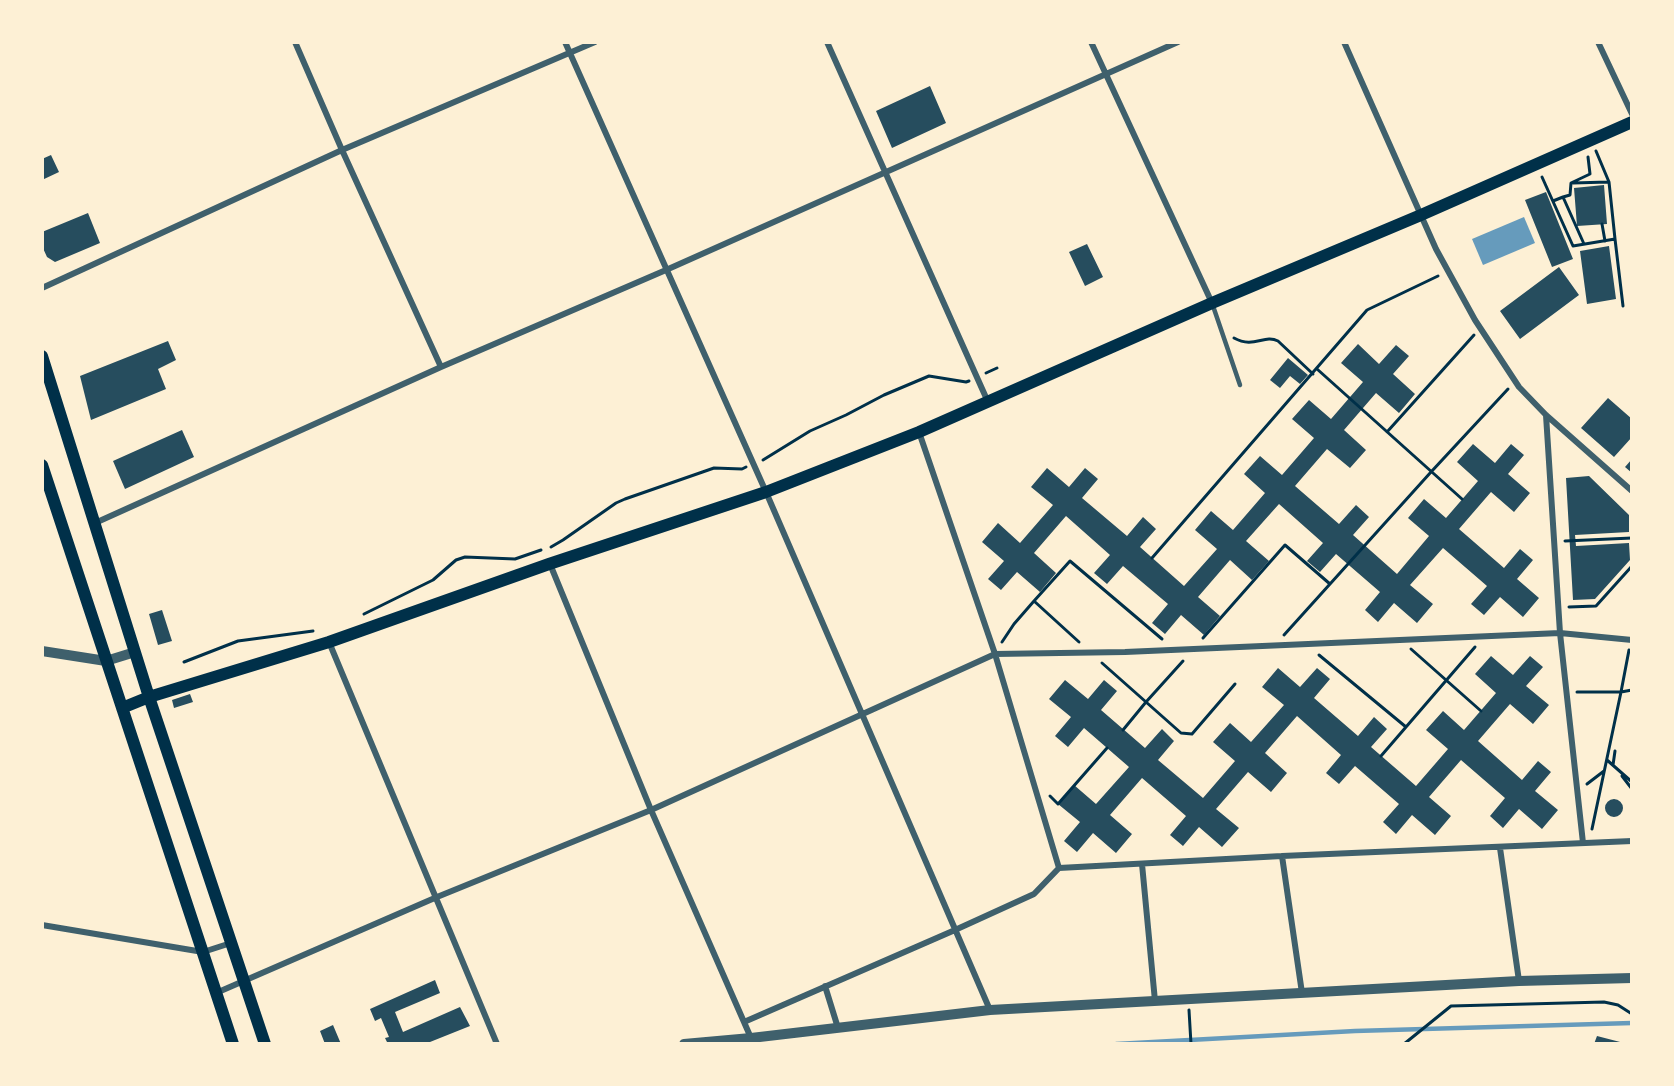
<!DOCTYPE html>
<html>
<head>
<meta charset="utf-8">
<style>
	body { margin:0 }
	#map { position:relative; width:1674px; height:1086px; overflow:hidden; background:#fdf0d5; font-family:Cabin,sans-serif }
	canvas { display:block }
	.frame { position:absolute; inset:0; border:44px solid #fdf0d5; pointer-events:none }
</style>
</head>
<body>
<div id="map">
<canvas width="1674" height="1086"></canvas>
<div class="frame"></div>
</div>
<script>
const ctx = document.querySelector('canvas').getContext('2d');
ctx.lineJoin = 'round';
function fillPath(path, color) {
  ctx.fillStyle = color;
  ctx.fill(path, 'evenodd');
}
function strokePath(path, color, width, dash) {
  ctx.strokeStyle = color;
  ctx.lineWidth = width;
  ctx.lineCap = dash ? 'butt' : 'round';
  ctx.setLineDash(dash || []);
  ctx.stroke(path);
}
const water = new Path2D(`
	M 1524,217 L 1535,243 L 1483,265 L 1472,239 Z`);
const stream = new Path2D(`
	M 1116,1044 L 1355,1031 L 1632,1023`);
const building = new Path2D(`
	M 930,86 L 946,123 L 892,148 L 876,111 Z
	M 51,155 L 59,172 L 42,180 L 42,159 Z
	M 1604,185 L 1607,224 L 1577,226 L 1574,188 Z
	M 1546,192 L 1573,259 L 1552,267 L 1525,200 Z
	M 88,213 L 100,243 L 55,262 L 47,257 L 42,246 L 42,232 Z
	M 1087,244 L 1103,277 L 1085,286 L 1069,252 Z
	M 1609,246 L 1616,299 L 1587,304 L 1580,251 Z
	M 1559,267 L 1579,295 L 1520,339 L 1500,311 Z
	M 168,341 L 176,360 L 158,369 L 166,389 L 91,420 L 80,376 Z
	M 1358,344 L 1379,364 L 1396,345 L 1409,356 L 1393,374 L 1415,394 L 1399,413 L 1376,393 L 1344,430 L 1366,450 L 1350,468 L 1327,449 L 1295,486 L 1339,524 L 1356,505 L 1369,517 L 1353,535 L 1397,574 L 1429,536 L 1408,518 L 1424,499 L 1446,518 L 1478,481 L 1457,462 L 1473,444 L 1495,463 L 1511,444 L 1524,455 L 1508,474 L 1530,493 L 1514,512 L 1491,492 L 1459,529 L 1504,568 L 1520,549 L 1533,560 L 1517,579 L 1539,598 L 1523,617 L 1500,597 L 1484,615 L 1471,604 L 1487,586 L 1443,548 L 1410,585 L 1433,604 L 1417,623 L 1394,603 L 1378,622 L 1365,610 L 1380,592 L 1336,554 L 1320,572 L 1307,561 L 1323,543 L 1279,504 L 1246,541 L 1269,561 L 1252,580 L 1230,560 L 1198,597 L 1220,616 L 1204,635 L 1181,615 L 1165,634 L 1152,623 L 1168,604 L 1123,566 L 1107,584 L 1094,573 L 1110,555 L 1066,516 L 1034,553 L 1056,573 L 1040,592 L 1017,572 L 1001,590 L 988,579 L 1004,561 L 982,542 L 998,523 L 1020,543 L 1053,505 L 1031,487 L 1047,468 L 1069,487 L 1085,468 L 1098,479 L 1082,498 L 1127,536 L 1143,517 L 1156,529 L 1140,547 L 1184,586 L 1217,549 L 1195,530 L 1211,511 L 1233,530 L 1265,493 L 1244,474 L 1260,456 L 1282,475 L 1314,438 L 1292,419 L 1309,400 L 1331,419 L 1363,382 L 1341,363 Z
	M 1288,358 L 1308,375 L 1300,384 L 1290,376 L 1280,388 L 1270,380 Z
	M 1608,398 L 1632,419 L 1632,437 L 1614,457 L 1581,428 Z
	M 182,430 L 194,457 L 125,489 L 113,461 Z
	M 1632,459 L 1632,473 L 1625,467 Z
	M 1589,476 L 1629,515 L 1629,532 L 1575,535 L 1576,546 L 1629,543 L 1630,560 L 1595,599 L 1573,600 L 1566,478 Z
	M 162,610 L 172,641 L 158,645 L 149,614 Z
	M 1491,656 L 1513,675 L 1530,656 L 1543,667 L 1526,686 L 1549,705 L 1533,724 L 1510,704 L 1478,741 L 1522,780 L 1538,761 L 1551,772 L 1535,791 L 1558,810 L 1542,829 L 1519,809 L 1503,828 L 1490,816 L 1505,798 L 1461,760 L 1429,797 L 1451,816 L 1435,835 L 1412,815 L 1396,834 L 1383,822 L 1399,804 L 1355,766 L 1339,784 L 1326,773 L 1341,755 L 1297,716 L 1265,753 L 1287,773 L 1271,792 L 1248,772 L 1216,809 L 1239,828 L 1222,847 L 1199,827 L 1183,846 L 1170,835 L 1186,816 L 1142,778 L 1110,815 L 1132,834 L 1116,853 L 1093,833 L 1077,852 L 1064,841 L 1080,822 L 1058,804 L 1074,785 L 1096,804 L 1129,767 L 1084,728 L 1068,747 L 1055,736 L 1071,717 L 1049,699 L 1065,680 L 1088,699 L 1104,680 L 1117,691 L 1101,710 L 1145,748 L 1162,729 L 1174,741 L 1158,760 L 1203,798 L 1235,761 L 1213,742 L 1230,723 L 1251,742 L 1284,705 L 1262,687 L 1278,668 L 1300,687 L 1317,668 L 1330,679 L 1314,698 L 1358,736 L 1374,717 L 1387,729 L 1371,747 L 1416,786 L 1448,749 L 1426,730 L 1443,711 L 1464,730 L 1496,693 L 1475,674 Z
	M 190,694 L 193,702 L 174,708 L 172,700 Z
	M1605 808a9 9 0 1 1 18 0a9 9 0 1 1-18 0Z
	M 435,980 L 440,993 L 395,1012 L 403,1032 L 460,1007 L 470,1026 L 425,1044 L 388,1044 L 385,1038 L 389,1037 L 381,1018 L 375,1021 L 370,1009 Z
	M 333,1025 L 341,1044 L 325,1044 L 320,1031 Z
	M 1597,1036 L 1624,1043 L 1623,1044 L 1594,1044 Z`);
const path = new Path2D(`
	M 1596,151 L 1609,182 L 1615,239
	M 1542,177 L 1573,246 L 1615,239 L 1623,306
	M 1573,183 L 1608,182
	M 1553,201 L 1563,197
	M 1602,224 L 1605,241
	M 1584,244 L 1563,197 L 1570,195 L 1571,183 L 1590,174 L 1588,157
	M 1234,338 C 1254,349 1264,334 1278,341 L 1313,374
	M 1317,369 L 1462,499
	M 986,373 L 997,368
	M 1387,432 L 1474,335
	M 763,460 L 810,431 L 846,415 L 884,395 L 929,376 L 966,382 L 969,381
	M 1565,541 L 1632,538
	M 551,547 L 563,540 L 616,503 L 625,499 L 714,468 L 742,469 L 746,467
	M 1152,558 L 1367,310 L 1438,276
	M 1569,607 L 1596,606 L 1632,566
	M 364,614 L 433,580 L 456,560 L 465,557 L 515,559 L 541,550
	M 1284,635 L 1431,472 L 1508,389
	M 1203,638 L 1285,545 L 1330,584
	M 1002,642 L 1014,624 L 1034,601
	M 1079,642 L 1034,601 L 1070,561 L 1162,639
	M 1411,649 L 1481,711
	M 1319,655 L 1406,727 L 1381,756
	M 1183,661 L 1146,702 L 1181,733 L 1192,734 L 1235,684
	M 184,662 L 238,641 L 313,631
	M 1102,663 L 1146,702 L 1123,730
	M 1577,692 L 1621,692 L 1629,650
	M 1406,727 L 1475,647
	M 1607,760 L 1632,782
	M 1613,765 L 1615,751
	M 1622,776 L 1632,789
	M 1587,784 L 1604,771
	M 1050,796 L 1058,804 L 1107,748
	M 1592,829 L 1621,692 L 1632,690
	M 1189,1010 L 1191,1044
	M 1404,1044 L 1451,1006 L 1604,1002 L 1618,1005 L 1632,1014`);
const service = new Path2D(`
	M 1212,303 L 1240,385`);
const minor = new Path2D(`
	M 295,42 L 342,150 L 441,367
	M 565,42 L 766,492 L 990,1010
	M 827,42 L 988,402
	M 1091,42 L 1212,303
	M 1344,42 L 1436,249 L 1475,320 L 1519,387 L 1546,415 L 1632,491
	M 1598,42 L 1632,114
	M 42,288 L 342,150 L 595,42
	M 1546,415 L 1560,633 L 1583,843
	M 919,432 L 995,654 L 1059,868
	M 95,523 L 441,367 L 666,270 L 1178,42
	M 550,564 L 651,810 L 751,1038
	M 329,642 L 497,1044
	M 1500,848 L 1519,981
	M 1282,856 L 1302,993
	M 1142,864 L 1155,1001
	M 42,925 L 203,952 L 231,943
	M 825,986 L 838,1028
	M 216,993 L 437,897 L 651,810 L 995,654 L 1125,652 L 1560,633 L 1632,640
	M 744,1022 L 955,930 L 1034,894 L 1059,868 L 1282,856 L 1632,841`);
const tertiary = new Path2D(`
	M 42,651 L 106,661 L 135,652
	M 684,1044 L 751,1038 L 990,1010 L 1519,981 L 1632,978`);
const secondary = new Path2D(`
	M 42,356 L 149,697 L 265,1044
	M 42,465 L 233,1044
	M 122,708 L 149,697 L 329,642 L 549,564 L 766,492 L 919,432 L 1212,303 L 1421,215 L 1632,122`);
fillPath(water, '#669bbc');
strokePath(stream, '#669bbc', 4.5);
fillPath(building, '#264d5e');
strokePath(path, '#003049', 3);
strokePath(service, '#3f606c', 4.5);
strokePath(minor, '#3f606c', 6);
strokePath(tertiary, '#3f606c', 10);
strokePath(secondary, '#003049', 12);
</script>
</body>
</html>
